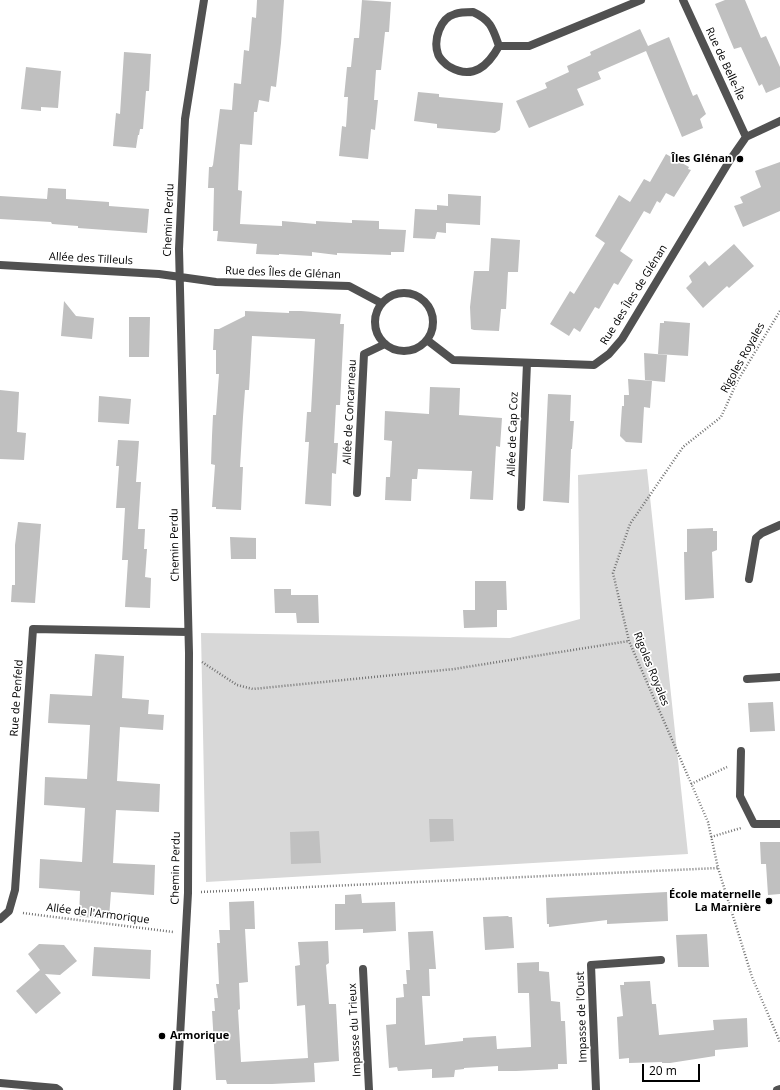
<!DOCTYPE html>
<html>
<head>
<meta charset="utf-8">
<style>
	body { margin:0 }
	#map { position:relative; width:780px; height:1090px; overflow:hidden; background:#fff; font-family:"Open Sans",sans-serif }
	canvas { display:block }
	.scale { position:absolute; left:642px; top:1064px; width:58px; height:18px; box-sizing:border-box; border:2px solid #000; border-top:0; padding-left:5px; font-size:12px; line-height:14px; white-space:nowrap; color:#000; -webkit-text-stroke:3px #fff; paint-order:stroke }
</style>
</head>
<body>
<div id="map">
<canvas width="780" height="1090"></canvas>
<div class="scale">20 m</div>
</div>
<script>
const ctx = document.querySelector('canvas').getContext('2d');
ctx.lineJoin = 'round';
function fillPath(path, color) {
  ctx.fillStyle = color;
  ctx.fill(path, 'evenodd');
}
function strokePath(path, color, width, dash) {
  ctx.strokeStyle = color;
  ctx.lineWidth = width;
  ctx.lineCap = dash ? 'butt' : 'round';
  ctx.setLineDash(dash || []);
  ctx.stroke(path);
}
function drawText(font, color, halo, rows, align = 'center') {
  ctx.font = font + ' "Open Sans",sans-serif';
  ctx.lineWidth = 3.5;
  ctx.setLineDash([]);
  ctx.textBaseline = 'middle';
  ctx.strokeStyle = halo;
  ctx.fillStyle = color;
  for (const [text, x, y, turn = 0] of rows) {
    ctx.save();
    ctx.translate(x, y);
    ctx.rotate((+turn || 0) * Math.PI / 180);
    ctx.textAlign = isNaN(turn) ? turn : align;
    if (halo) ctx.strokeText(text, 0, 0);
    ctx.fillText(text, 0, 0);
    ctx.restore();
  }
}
const green = new Path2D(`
	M 647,469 L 688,854 L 206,882 L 201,633 L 510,638 L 580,619 L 578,475 Z`);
const building = new Path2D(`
	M 257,0 L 284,0 L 281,43 L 276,87 L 271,86 L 269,102 L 259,100 L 257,112 L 254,112 L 252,145 L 240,144 L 238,190 L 242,191 L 240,224 L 282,226 L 282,221 L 316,224 L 316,221 L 352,223 L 352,220 L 379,221 L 379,229 L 406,230 L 404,252 L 391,252 L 391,255 L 337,253 L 337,255 L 312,252 L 312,256 L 279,254 L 279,255 L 256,254 L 257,244 L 217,241 L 218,231 L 213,231 L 214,188 L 208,188 L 209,167 L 212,167 L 213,165 L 220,109 L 232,110 L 234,83 L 241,84 L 244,50 L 249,51 L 252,17 L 256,18 Z
	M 362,0 L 391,2 L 389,32 L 385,32 L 381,70 L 376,70 L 374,100 L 378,100 L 375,130 L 371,129 L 368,159 L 339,156 L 342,126 L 346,127 L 348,97 L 344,97 L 347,67 L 351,67 L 354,38 L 359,38 Z
	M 725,0 L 745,0 L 761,38 L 766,36 L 780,67 L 780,87 L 766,93 L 762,84 L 759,86 L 741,47 L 734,49 L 715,4 Z
	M 640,29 L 648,46 L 669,37 L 693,96 L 697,94 L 706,114 L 700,119 L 703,128 L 682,137 L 646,51 L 598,72 L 601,79 L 577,89 L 584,105 L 529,128 L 516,101 L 547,88 L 545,83 L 569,72 L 567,66 L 591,55 L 590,52 Z
	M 124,52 L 151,54 L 149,91 L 146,91 L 143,129 L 140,129 L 139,135 L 138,135 L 136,148 L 113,146 L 116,113 L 120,114 Z
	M 26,67 L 61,71 L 58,108 L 41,107 L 41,111 L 21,109 Z
	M 418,92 L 439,94 L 439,97 L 503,103 L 500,130 L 495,133 L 437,128 L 437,124 L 414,121 Z
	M 666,154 L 689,167 L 688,169 L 691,170 L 674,197 L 666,193 L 660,203 L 657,201 L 650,214 L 644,211 L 620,251 L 633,260 L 618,285 L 614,283 L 599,309 L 595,307 L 580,332 L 574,328 L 569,336 L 550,324 L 570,291 L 574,294 L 605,243 L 595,236 L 619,195 L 630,202 L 644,179 L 650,182 Z
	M 780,162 L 780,211 L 743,227 L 734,206 L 743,203 L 740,197 L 761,187 L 755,171 Z
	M 48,188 L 66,189 L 66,199 L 109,202 L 109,206 L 149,209 L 147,233 L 78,228 L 78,226 L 52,224 L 51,222 L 0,219 L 0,196 L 47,199 Z
	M 448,194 L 481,196 L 480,225 L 446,223 L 446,233 L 437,232 L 435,239 L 413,238 L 415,209 L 437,210 L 437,205 L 448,206 Z
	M 491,238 L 520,240 L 518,272 L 508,272 L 506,309 L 501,309 L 499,331 L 474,330 L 471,329 L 470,307 L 474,271 L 489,271 Z
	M 734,244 L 754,266 L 729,288 L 727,286 L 703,308 L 686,288 L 692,282 L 689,276 L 705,261 L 709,266 Z
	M 64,301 L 76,316 L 94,318 L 92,339 L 61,336 Z
	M 245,311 L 289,313 L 289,311 L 301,311 L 341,314 L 340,324 L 344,324 L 340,405 L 336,405 L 334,443 L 338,443 L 336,474 L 332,473 L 331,506 L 305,504 L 309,442 L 305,442 L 307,412 L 311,412 L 315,339 L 252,336 L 249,390 L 245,390 L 243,417 L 240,467 L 243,467 L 241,510 L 216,509 L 216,507 L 212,507 L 215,465 L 211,464 L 212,436 L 213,415 L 216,415 L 219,374 L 216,374 L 216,350 L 213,350 L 214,329 L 219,329 L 245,316 Z
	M 129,317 L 150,317 L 149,357 L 129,357 Z
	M 664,321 L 690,323 L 688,356 L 658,354 L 660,323 L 664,323 Z
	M 644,353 L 667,355 L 665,382 L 645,380 Z
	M 628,379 L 652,381 L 650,408 L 644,407 L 642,443 L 626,442 L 620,436 L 622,406 L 624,406 L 624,395 L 629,395 Z
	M 430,387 L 460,388 L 459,415 L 502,418 L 500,447 L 496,446 L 493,500 L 470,499 L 472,471 L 418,469 L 417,479 L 412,479 L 411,501 L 385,500 L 386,477 L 390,477 L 392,441 L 384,440 L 385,411 L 429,414 Z
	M 0,390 L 19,392 L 17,432 L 26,433 L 24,460 L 0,459 Z
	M 548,394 L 571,395 L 570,421 L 574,421 L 572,449 L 571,449 L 569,503 L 543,501 Z
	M 99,396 L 131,399 L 129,424 L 98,422 Z
	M 118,440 L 139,441 L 136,482 L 141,482 L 138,529 L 145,529 L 144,549 L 147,549 L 145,577 L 151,578 L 150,608 L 125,607 L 128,560 L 122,560 L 125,508 L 116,508 L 119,466 L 116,466 Z
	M 18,522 L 41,524 L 35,603 L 11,602 L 12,585 L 15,585 L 15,545 Z
	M 713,528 L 713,531 L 717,531 L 717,550 L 712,552 L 714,598 L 685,600 L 684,552 L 687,552 L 687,529 Z
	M 230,537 L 256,538 L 256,559 L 231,559 Z
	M 475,581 L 506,581 L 507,610 L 497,610 L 497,627 L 464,628 L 463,610 L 475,610 Z
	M 274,589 L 291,589 L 291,595 L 318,595 L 319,623 L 297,623 L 296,613 L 275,613 Z
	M 95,654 L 124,656 L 122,698 L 149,700 L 148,714 L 164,715 L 163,730 L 120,727 L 117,781 L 160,784 L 159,812 L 116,810 L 113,863 L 155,865 L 154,895 L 111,892 L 109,918 L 79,917 L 80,891 L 39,888 L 40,859 L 82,862 L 85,808 L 44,805 L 45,777 L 87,779 L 90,725 L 48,723 L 49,708 L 50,694 L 92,696 Z
	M 773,702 L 775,731 L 750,732 L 748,703 Z
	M 429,819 L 453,819 L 454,841 L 430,842 Z
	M 319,831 L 321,863 L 291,864 L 290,832 Z
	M 760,842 L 780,842 L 780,894 L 768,895 L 766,864 L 761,864 Z
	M 667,892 L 668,921 L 607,924 L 607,920 L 549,927 L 549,924 L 547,924 L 546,898 Z
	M 361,894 L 362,903 L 395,902 L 396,931 L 363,933 L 363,929 L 335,930 L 335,904 L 345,904 L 345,895 Z
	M 254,901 L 255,929 L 245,929 L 248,982 L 239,983 L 240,1009 L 238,1010 L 241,1062 L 308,1058 L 305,1005 L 297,1006 L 295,966 L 300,965 L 298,942 L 328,941 L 329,963 L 326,965 L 329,1004 L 336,1004 L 339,1061 L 314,1063 L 315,1082 L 272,1084 L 227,1084 L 226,1080 L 216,1080 L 212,1011 L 215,1011 L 214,998 L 218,998 L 216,984 L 219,984 L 217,943 L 220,943 L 219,930 L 230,930 L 229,902 Z
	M 508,916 L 509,917 L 512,917 L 514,948 L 485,950 L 483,917 Z
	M 433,931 L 436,969 L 429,969 L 430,996 L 422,996 L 425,1045 L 463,1041 L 463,1038 L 496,1036 L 497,1049 L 531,1047 L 529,993 L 518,993 L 517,963 L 539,962 L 539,971 L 549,972 L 551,1001 L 560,1002 L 561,1021 L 565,1021 L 567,1064 L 558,1064 L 558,1069 L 516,1071 L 498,1071 L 498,1066 L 464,1068 L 464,1069 L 455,1070 L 454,1077 L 432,1078 L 432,1069 L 398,1071 L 397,1067 L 389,1068 L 386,1025 L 396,1024 L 396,998 L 404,997 L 403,984 L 407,984 L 406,970 L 410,970 L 408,932 Z
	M 707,934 L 709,967 L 678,967 L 676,935 Z
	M 39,944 L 64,945 L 77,961 L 60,975 L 45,974 L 61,993 L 36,1014 L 16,991 L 40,970 L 28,954 Z
	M 94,947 L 151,950 L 150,979 L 92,976 Z
	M 650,981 L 652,1004 L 656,1004 L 659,1035 L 714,1030 L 713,1020 L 747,1018 L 748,1047 L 715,1050 L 715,1056 L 670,1063 L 662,1063 L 662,1062 L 629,1063 L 629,1058 L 619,1059 L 617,1017 L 623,1016 L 620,985 L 624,985 L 624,982 Z`);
const path = new Path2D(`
	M 780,311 L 738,380 L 721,417 L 683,447 L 630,524 L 613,573 L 629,641 L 708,822 L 718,868 L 752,977 L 780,1042
	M 202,662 L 237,685 L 253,689 L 454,669 L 629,641
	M 691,784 L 727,767
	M 711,837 L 741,828
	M 201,892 L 718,868
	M 23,913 L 173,932`);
const minor = new Path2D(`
	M 683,0 L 746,137
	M 473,12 C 491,20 493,29 499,46 C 488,66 473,80 450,67 C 446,65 439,58 438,54 C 433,40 440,18 455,14 C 460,12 467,12 473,12 Z
	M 499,46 L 529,46 L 641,0
	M 0,265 L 159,274 L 216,282 L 349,286 L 381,303
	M375 322a29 29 0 1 1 58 0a29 29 0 1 1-58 0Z
	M 427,340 L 453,360 L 594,365 L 609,354 L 622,339 L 730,160 L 746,137 L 780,121
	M 357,493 L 364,354 L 385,344
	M 521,507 L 527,363
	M 749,579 L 756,538 L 762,533 L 780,525
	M 747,679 L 780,677
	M 741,751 L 740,796 L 754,824 L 780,824
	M 0,919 L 9,911 L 15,890 L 33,629 L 188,632
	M 363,969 L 369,1090
	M 0,1083 L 56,1088 L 59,1090
	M 177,1090 L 188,893 L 189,653 L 179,249 L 185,119 L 204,0
	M 596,1090 L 591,965 L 661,960
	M 777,1090 L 780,1089`);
const markers = [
	[740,159,4,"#000"],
	[769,901,4,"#000"],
	[162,1036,4,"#000"]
];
const streetNames = [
	["Rue de Belle-Île",725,64,65],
	["Chemin Perdu",169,220,-88],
	["Allée des Tilleuls",91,259,3],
	["Rue des Îles de Glénan",283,273,2],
	["Rue des Îles de Glénan",634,295,-58],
	["Rigoles Royales",743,358,-61],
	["Allée de Concarneau",350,412,-87],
	["Allée de Cap Coz",513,434,-88],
	["Chemin Perdu",175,545,-91],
	["Rigoles Royales",651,669,68],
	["Rue de Penfeld",17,698,-86],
	["Chemin Perdu",176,868,-89],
	["Allée de l'Armorique",98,914,7],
	["Impasse de l'Oust",582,1017,-92],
	["Impasse du Trieux",355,1030,-93]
];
const poiNames = [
	["Îles Glénan",732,159],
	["École maternelle",761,895],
	["La Marnière",761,908],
	["Armorique",170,1036,"left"]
];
fillPath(green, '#d8d8d8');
fillPath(building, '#c0c0c0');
strokePath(path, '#737373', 2.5, [1, 2]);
strokePath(minor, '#515151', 8);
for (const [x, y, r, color] of markers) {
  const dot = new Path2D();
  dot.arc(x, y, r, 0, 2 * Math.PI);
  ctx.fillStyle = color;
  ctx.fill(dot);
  strokePath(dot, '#fff', 1.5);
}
drawText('11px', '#000', '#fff', streetNames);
drawText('bold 11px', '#000', '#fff', poiNames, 'right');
</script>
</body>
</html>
